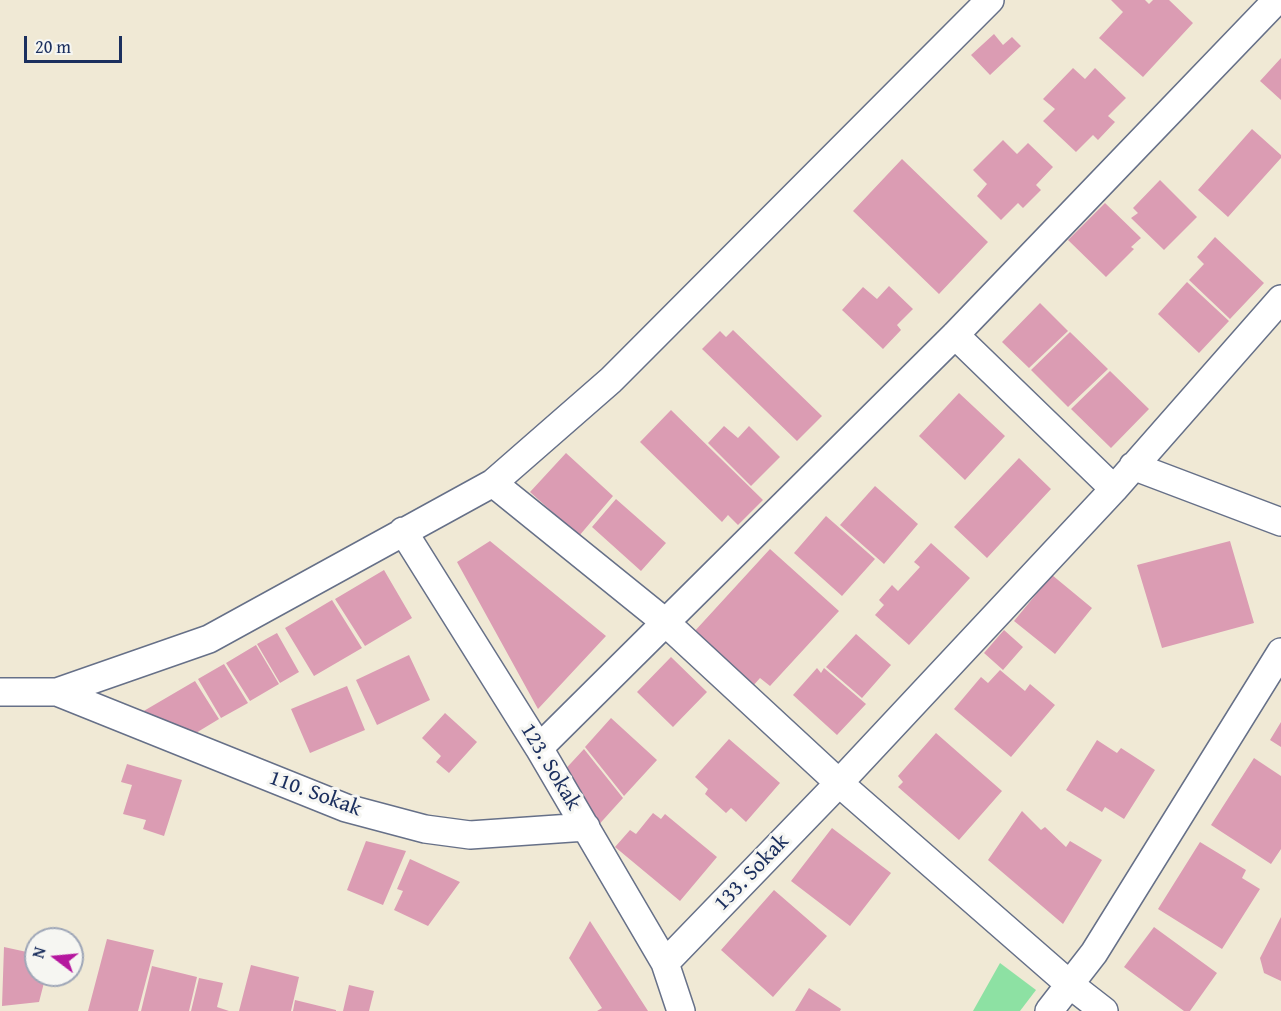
<!DOCTYPE html>
<html>
<head>
<meta charset="utf-8">
<style>
	body { margin:0 }
	#map { position:relative; width:1281px; height:1011px; overflow:hidden; background:#f0e9d5; font-family:"Gentium Book Plus",serif }
	canvas { display:block }
	.north { position:absolute; left:24px; top:927px; width:60px; height:60px; box-sizing:border-box; background:#f6f6f2; border:2px solid #9ea6b7; border-radius:50%; rotate:286deg; font-size:16px; font-weight:700; line-height:24px; text-align:center; color:#1b2f5e }
	.north::after { content:''; display:block; margin:auto; width:21px; height:27px; background:#b5179e; clip-path:polygon(50% 0,100% 100%,50% 72%,0 100%) }
	.scale { position:absolute; left:24px; top:36px; width:98px; height:27px; box-sizing:border-box; border:3px solid #1b2f5e; border-top:0; padding-left:8px; font-size:18px; line-height:21px; white-space:nowrap; color:#1b2f5e; -webkit-text-stroke:4px #f6f6f2; paint-order:stroke }
</style>
</head>
<body>
<div id="map">
<canvas width="1281" height="1011"></canvas>
<div class="north">N</div>
<div class="scale">20 m</div>
</div>
<script>
const ctx = document.querySelector('canvas').getContext('2d');
ctx.lineJoin = 'round';
function fillPath(path, color) {
  ctx.fillStyle = color;
  ctx.fill(path, 'evenodd');
}
function strokePath(path, color, width, dash) {
  ctx.strokeStyle = color;
  ctx.lineWidth = width;
  ctx.lineCap = dash ? 'butt' : 'round';
  ctx.setLineDash(dash || []);
  ctx.stroke(path);
}
function drawText(font, color, halo, rows, align = 'center') {
  ctx.font = font + ' "Gentium Book Plus",serif';
  ctx.lineWidth = 6;
  ctx.setLineDash([]);
  ctx.textBaseline = 'middle';
  ctx.strokeStyle = halo;
  ctx.fillStyle = color;
  for (const [text, x, y, turn = 0] of rows) {
    ctx.save();
    ctx.translate(x, y);
    ctx.rotate((+turn || 0) * Math.PI / 180);
    ctx.textAlign = isNaN(turn) ? turn : align;
    if (halo) ctx.strokeText(text, 0, 0);
    ctx.fillText(text, 0, 0);
    ctx.restore();
  }
}
const green = new Path2D(`
	M 1000,963 L 1036,990 L 1020,1011 L 973,1011 Z`);
const building = new Path2D(`
	M 1111,0 L 1145,0 L 1149,4 L 1153,0 L 1169,0 L 1193,23 L 1143,77 L 1099,38 L 1123,12 Z
	M 994,34 L 1003,45 L 1012,37 L 1021,46 L 990,75 L 971,55 Z
	M 1281,58 L 1281,100 L 1260,81 Z
	M 1073,68 L 1085,79 L 1095,68 L 1126,98 L 1108,116 L 1115,122 L 1098,140 L 1093,135 L 1076,152 L 1043,121 L 1055,109 L 1043,99 Z
	M 1252,129 L 1281,155 L 1281,158 L 1228,217 L 1198,190 Z
	M 1003,140 L 1017,154 L 1028,143 L 1053,167 L 1036,185 L 1041,190 L 1023,208 L 1018,203 L 1001,220 L 977,196 L 987,184 L 973,170 Z
	M 902,159 L 988,242 L 939,294 L 853,211 Z
	M 1160,180 L 1197,217 L 1164,250 L 1131,218 L 1138,213 L 1133,208 Z
	M 1105,203 L 1141,238 L 1131,247 L 1134,249 L 1106,277 L 1068,240 Z
	M 1215,237 L 1264,283 L 1230,319 L 1189,280 L 1204,264 L 1197,257 Z
	M 1187,282 L 1229,321 L 1199,353 L 1158,314 Z
	M 889,286 L 913,309 L 897,325 L 901,330 L 883,349 L 842,310 L 863,287 L 877,299 Z
	M 1040,303 L 1068,331 L 1029,368 L 1002,342 Z
	M 733,330 L 822,416 L 797,441 L 702,349 L 720,331 L 726,337 Z
	M 1070,332 L 1108,369 L 1068,407 L 1031,370 Z
	M 1110,371 L 1149,409 L 1111,448 L 1071,409 Z
	M 959,393 L 1005,436 L 965,480 L 919,436 Z
	M 671,410 L 763,500 L 738,525 L 728,515 L 722,522 L 640,442 Z
	M 724,426 L 738,438 L 749,426 L 780,457 L 751,486 L 708,443 Z
	M 566,453 L 613,496 L 579,536 L 530,492 Z
	M 1019,458 L 1051,489 L 987,558 L 954,527 Z
	M 875,486 L 918,524 L 884,564 L 840,525 Z
	M 616,499 L 666,543 L 641,571 L 592,527 Z
	M 826,516 L 875,559 L 842,596 L 794,553 Z
	M 490,541 L 606,636 L 538,709 L 457,562 Z
	M 1230,541 L 1254,623 L 1162,648 L 1137,565 Z
	M 931,543 L 970,578 L 909,645 L 875,615 L 884,605 L 879,600 L 892,585 L 898,591 L 920,567 L 914,562 Z
	M 770,549 L 839,611 L 770,686 L 760,678 L 752,687 L 693,633 Z
	M 384,570 L 412,618 L 365,646 L 335,599 Z
	M 1052,575 L 1092,608 L 1055,654 L 1014,621 Z
	M 332,600 L 362,648 L 314,676 L 285,628 Z
	M 1004,630 L 1023,647 L 1003,670 L 984,653 Z
	M 277,633 L 299,672 L 280,683 L 257,644 Z
	M 856,634 L 891,665 L 862,698 L 826,667 Z
	M 256,645 L 279,684 L 250,701 L 226,663 Z
	M 409,655 L 430,700 L 377,725 L 356,680 Z
	M 671,657 L 707,692 L 673,727 L 637,692 Z
	M 224,664 L 248,703 L 221,718 L 198,679 Z
	M 817,668 L 821,673 L 824,668 L 866,704 L 837,735 L 793,695 Z
	M 1000,670 L 1025,691 L 1030,684 L 1055,705 L 1011,757 L 954,709 L 981,677 L 988,683 Z
	M 195,681 L 219,719 L 181,742 L 130,719 Z
	M 347,686 L 365,730 L 310,753 L 291,709 Z
	M 445,713 L 477,742 L 449,773 L 436,762 L 441,756 L 422,738 Z
	M 611,718 L 657,760 L 624,796 L 585,747 Z
	M 1281,722 L 1281,747 L 1270,740 Z
	M 936,733 L 1002,791 L 959,840 L 898,787 L 903,782 L 898,776 Z
	M 729,739 L 780,783 L 746,822 L 731,808 L 726,813 L 705,794 L 708,789 L 695,777 Z
	M 1097,740 L 1117,753 L 1121,748 L 1155,770 L 1124,819 L 1105,807 L 1102,812 L 1066,790 Z
	M 584,749 L 623,798 L 594,830 L 559,776 Z
	M 1254,758 L 1281,776 L 1281,849 L 1271,864 L 1211,825 Z
	M 127,764 L 182,780 L 164,836 L 143,829 L 146,820 L 123,814 L 132,785 L 121,782 Z
	M 1022,811 L 1041,830 L 1045,827 L 1066,847 L 1070,841 L 1102,860 L 1063,924 L 988,860 Z
	M 653,813 L 661,819 L 665,814 L 717,857 L 680,901 L 615,847 L 630,830 L 636,834 Z
	M 832,828 L 891,873 L 850,926 L 791,881 Z
	M 366,841 L 406,851 L 383,905 L 347,890 Z
	M 1200,842 L 1246,870 L 1242,878 L 1260,889 L 1222,949 L 1158,909 Z
	M 410,859 L 460,882 L 428,926 L 394,910 L 403,891 L 397,889 Z
	M 774,890 L 827,936 L 773,997 L 721,950 Z
	M 1281,917 L 1281,981 L 1264,973 L 1260,958 Z
	M 590,921 L 648,1011 L 597,1011 L 602,1008 L 569,958 Z
	M 1154,927 L 1217,973 L 1190,1011 L 1184,1011 L 1124,967 Z
	M 107,939 L 154,950 L 138,1011 L 88,1011 Z
	M 4,947 L 36,954 L 36,975 L 46,975 L 39,1002 L 2,1006 Z
	M 251,965 L 299,977 L 291,1011 L 239,1011 Z
	M 152,966 L 197,977 L 189,1011 L 141,1011 Z
	M 199,978 L 223,983 L 217,1007 L 229,1011 L 191,1011 Z
	M 349,985 L 374,991 L 369,1011 L 343,1011 Z
	M 809,988 L 841,1009 L 840,1011 L 795,1011 Z
	M 295,1000 L 336,1010 L 336,1011 L 293,1011 Z`);
const street = new Path2D(`
	M 955,335 L 1114,489
	M 1133,466 L 1281,522
	M 493,483 L 665,622 L 839,783 L 1068,983 L 1104,1011
	M 403,531 L 539,748 L 665,963 L 681,1011
	M 0,692 L 57,692 L 209,639 L 493,483 L 611,380 L 990,0
	M 57,692 L 346,808 L 425,829 L 470,835 L 586,827
	M 539,748 L 955,335 L 1277,0
	M 665,963 L 839,783 L 1114,489 L 1281,299
	M 1049,1011 L 1094,953 L 1281,652`);
const streetNames = [
	["123. Sokak",550,767,59],
	["110. Sokak",315,794,20],
	["133. Sokak",752,873,-46]
];
fillPath(green, '#8de1a3');
fillPath(building, '#db9cb3');
strokePath(street, '#667088', 30);
strokePath(street, '#fff', 27);
drawText('22px', '#1b2f5e', '#f6f6f2', streetNames);
</script>
</body>
</html>
